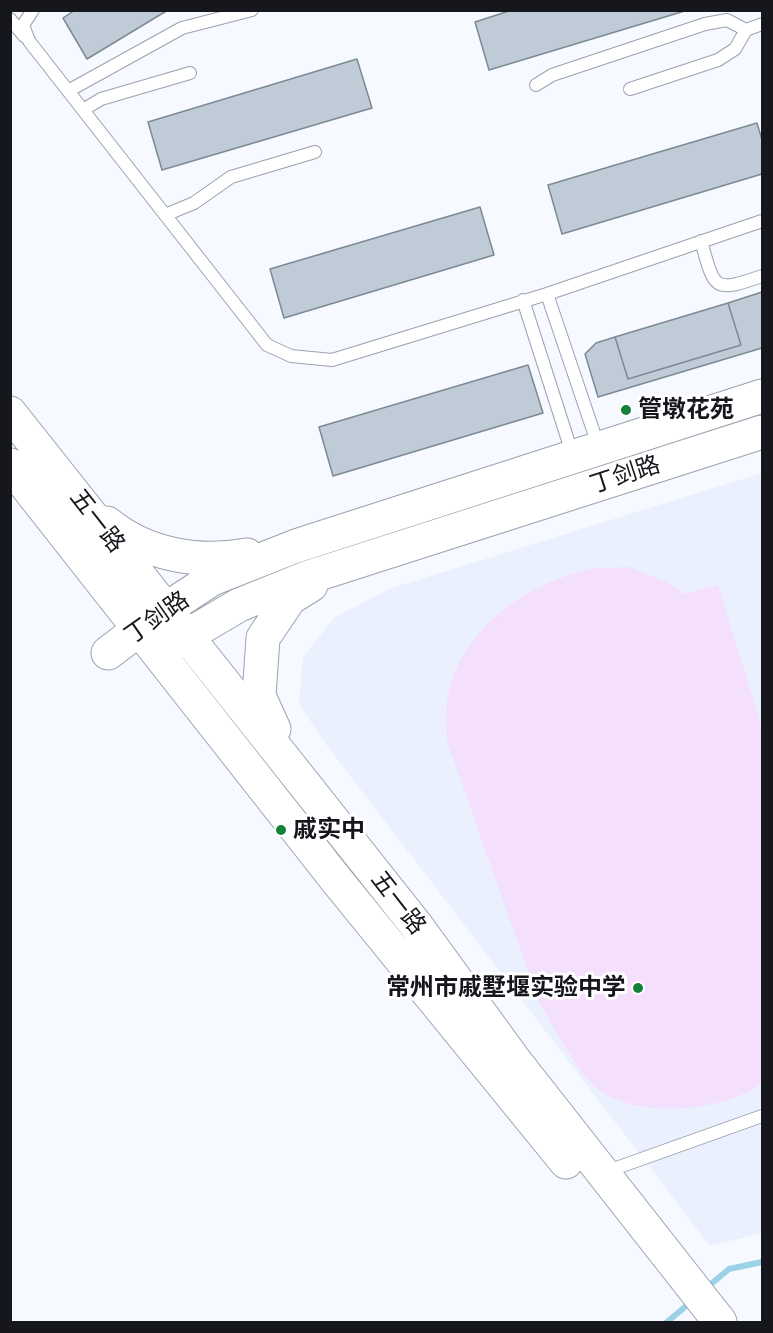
<!DOCTYPE html>
<html>
<head>
<meta charset="utf-8">
<style>
	body { margin:0 }
	#map { position:relative; width:773px; height:1333px; overflow:hidden; background:#f6f9ff; font-family:"Alegreya Sans",sans-serif }
	canvas { display:block }
	.frame { position:absolute; inset:0; border:12px solid #15171c; pointer-events:none }
</style>
</head>
<body>
<div id="map">
<canvas width="773" height="1333"></canvas>
<div class="frame"></div>
</div>
<script>
const ctx = document.querySelector('canvas').getContext('2d');
ctx.lineJoin = 'round';
function fillPath(path, color) {
  ctx.fillStyle = color;
  ctx.fill(path, 'evenodd');
}
function strokePath(path, color, width, dash) {
  ctx.strokeStyle = color;
  ctx.lineWidth = width;
  ctx.lineCap = dash ? 'butt' : 'round';
  ctx.setLineDash(dash || []);
  ctx.stroke(path);
}
function drawText(font, color, halo, rows, align = 'center') {
  ctx.font = font + ' "Alegreya Sans","Noto Sans SC",sans-serif';
  ctx.lineWidth = 6;
  ctx.setLineDash([]);
  ctx.textBaseline = 'middle';
  ctx.strokeStyle = halo;
  ctx.fillStyle = color;
  for (const [text, x, y, turn = 0] of rows) {
    ctx.save();
    ctx.translate(x, y);
    ctx.rotate((+turn || 0) * Math.PI / 180);
    ctx.textAlign = isNaN(turn) ? turn : align;
    if (halo) ctx.strokeText(text, 0, 0);
    ctx.fillText(text, 0, 0);
    ctx.restore();
  }
}
const built = new Path2D(`
	M 762,473 L 762,1233 L 710,1246 L 325,743 L 299,704 L 303,657 L 335,617 L 392,588 Z`);
const green = new Path2D(`
	M 629,567 L 665,581 L 685,594 L 718,585 L 762,728 L 762,1083 C 724,1112 641,1119 600,1091 C 580,1077 551,1023 538,1000 L 447,741 C 447,729 446,716 447,704 C 454,636 521,586 583,571 C 598,567 614,568 629,567 Z`);
const stream = new Path2D(`
	M 705,1289 L 729,1269 L 762,1262
	M 667,1322 L 691,1302`);
const building = new Path2D(`
	M 75,10 L 168,10 L 87,59 L 63,18 Z
	M 512,10 L 688,10 L 489,70 L 475,22 Z
	M 357,59 L 372,108 L 162,170 L 148,122 Z
	M 757,123 L 762,140 L 762,174 L 562,234 L 548,185 Z
	M 480,207 L 494,255 L 284,318 L 270,269 Z
	M 762,292 L 762,348 L 598,397 L 585,354 L 596,343 L 615,337 L 628,379 L 741,345 L 728,303 Z
	M 728,303 L 741,345 L 628,379 L 615,337 Z
	M 528,365 L 543,413 L 333,476 L 319,427 Z`);
const lane = new Path2D(`
	M 33,10 L 23,25 L 29,41 L 267,345 L 291,356 L 332,360 L 547,294 L 762,221
	M 10,19 L 24,36
	M 536,85 L 552,75 L 705,24 L 727,20 L 746,30
	M 630,89 L 718,60 L 735,49 L 746,30 L 762,24
	M 68,91 L 182,28 L 252,10
	M 83,110 L 101,99 L 190,73
	M 165,215 L 194,203 L 231,177 L 315,152
	M 701,241 C 715,290 713,293 762,276
	M 547,294 L 599,448
	M 523,300 L 573,456
	M 605,1172 L 762,1116`);
const secondary = new Path2D(`
	M 10,413 L 416,925 L 515,1061 L 720,1322
	M 10,465 L 338,882 L 566,1162
	M 107,523 C 146,555 199,564 247,555
	M 168,647 L 239,605 L 306,578 L 762,432
	M 108,653 L 166,609 L 212,579 L 296,546 L 762,396
	M 274,729 L 259,696 L 263,638 L 290,598 L 311,585`);
const markers = [
	[626,410,6,"#138239"],
	[281,830,6,"#138239"],
	[638,988,6,"#138239"]
];
const poiNames = [
	["管墩花苑",638,410],
	["戚实中",293,830],
	["常州市戚墅堰实验中学",626,988,"right"]
];
const streetNames = [
	["丁剑路",625,475,-18],
	["五一路",97,521,52],
	["丁剑路",157,618,-35],
	["五一路",398,903,52]
];
fillPath(built, '#ebf0fe');
fillPath(green, '#f4dffd');
strokePath(stream, '#9bd2e5', 6);
fillPath(building, '#bfccd8');
strokePath(building, '#7d8993', 1.5);
strokePath(lane, '#9ba1af', 14);
strokePath(secondary, '#9ba1af', 35);
strokePath(lane, '#fff', 12);
strokePath(secondary, '#fff', 33);
for (const [x, y, r, color] of markers) {
  const dot = new Path2D();
  dot.arc(x, y, r, 0, 2 * Math.PI);
  ctx.fillStyle = color;
  ctx.fill(dot);
  strokePath(dot, '#fff', 2);
}
drawText('bold 24px', '#15171c', '#fff', poiNames, 'left');
drawText('24px', '#15171c', '#fff', streetNames);
</script>
</body>
</html>
